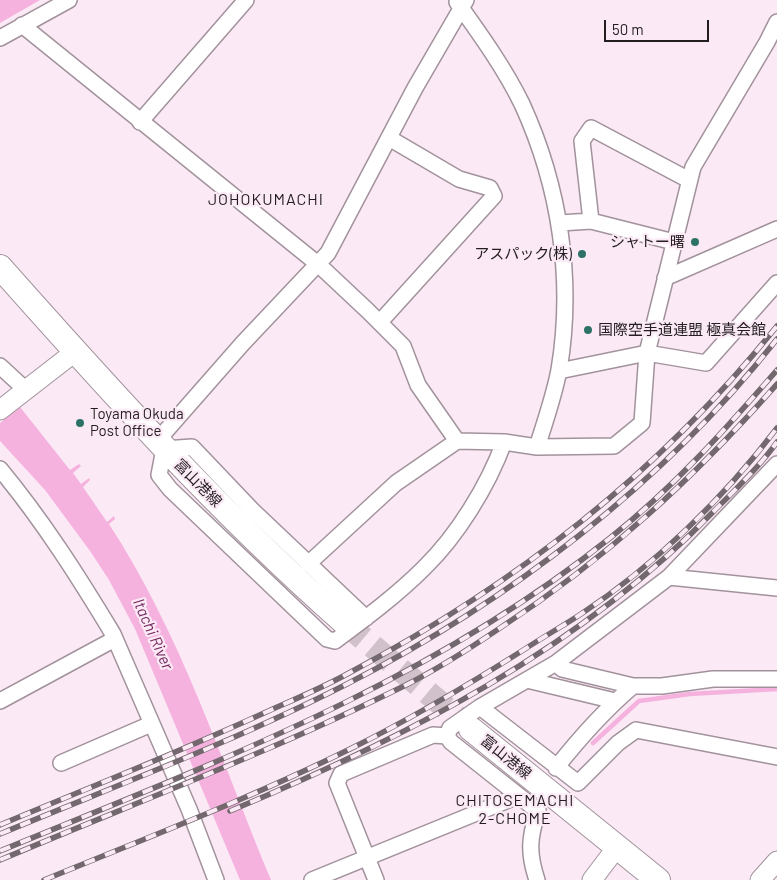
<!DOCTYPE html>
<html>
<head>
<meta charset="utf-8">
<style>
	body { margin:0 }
	#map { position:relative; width:777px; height:880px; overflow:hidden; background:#fbeaf5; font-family:Barlow,sans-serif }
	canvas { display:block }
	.scale { position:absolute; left:604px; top:20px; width:105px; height:22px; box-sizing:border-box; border:2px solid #231d20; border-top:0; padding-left:6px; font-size:15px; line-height:18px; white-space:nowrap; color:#231d20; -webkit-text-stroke:4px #fbeaf5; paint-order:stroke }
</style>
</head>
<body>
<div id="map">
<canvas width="777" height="880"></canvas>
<div class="scale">50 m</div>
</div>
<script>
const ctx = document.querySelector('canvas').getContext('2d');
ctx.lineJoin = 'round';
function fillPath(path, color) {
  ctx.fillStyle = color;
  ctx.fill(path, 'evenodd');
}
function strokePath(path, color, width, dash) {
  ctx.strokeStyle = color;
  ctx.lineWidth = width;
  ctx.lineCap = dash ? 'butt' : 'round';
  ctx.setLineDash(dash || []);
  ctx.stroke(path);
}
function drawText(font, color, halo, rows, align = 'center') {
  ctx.font = font + ' Barlow,"Noto Sans JP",sans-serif';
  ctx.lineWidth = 4.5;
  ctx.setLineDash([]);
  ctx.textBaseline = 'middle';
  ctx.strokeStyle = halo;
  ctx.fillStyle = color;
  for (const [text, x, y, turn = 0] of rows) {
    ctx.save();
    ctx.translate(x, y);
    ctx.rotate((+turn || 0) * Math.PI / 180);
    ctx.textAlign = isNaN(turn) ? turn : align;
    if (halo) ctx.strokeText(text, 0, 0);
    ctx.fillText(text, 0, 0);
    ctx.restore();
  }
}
const water = new Path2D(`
	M 0,0 L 40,0 L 0,23 Z
	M 20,407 L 70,470 L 79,464 L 81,466 L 73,473 L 81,484 L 89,478 L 90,480 L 83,487 L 107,522 L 114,516 L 115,519 L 109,524 C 181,634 221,760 271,880 L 240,880 L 135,629 L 109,580 L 90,551 L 45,490 L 0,441 L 0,423 Z`);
const stream = new Path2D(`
	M 593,743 L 639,701 L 690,694 L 777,689`);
const primaryTunnel = new Path2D(`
	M 345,623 L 471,729`);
const minor = new Path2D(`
	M 457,2 C 480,34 505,69 522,104 C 560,187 574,280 559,370 C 554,396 545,422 537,447
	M 22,25 L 319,265 L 368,311 L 403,346 L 418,385 L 457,441
	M 0,38 L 69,0
	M 140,122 L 246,0
	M 591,221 L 582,141 L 591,128 L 689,180
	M 560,223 L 591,221 L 674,242
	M 665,278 L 777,229
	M 380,322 L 494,196 L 490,188 L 459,179 L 389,138
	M 0,366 L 26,390
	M 559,371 L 647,353 L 706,363 L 777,283
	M 157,441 L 243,343 L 328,253 L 415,88 L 466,0
	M 0,469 C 43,521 78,576 113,634 L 111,641 L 0,701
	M 308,564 L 396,483 L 457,441 L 504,442 L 537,447 L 614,446 L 642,423 L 647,353 L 693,167 L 767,42 L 777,22
	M 669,577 L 777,588
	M 366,618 L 252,510 L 192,447 L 164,449 L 159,475 L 170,489 L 327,639 L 335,641 C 366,618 397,595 424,568 C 457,536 488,486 504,442
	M 113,634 L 189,809 L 216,880
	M 556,663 L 562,669 L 633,686 L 662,686 L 713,679 L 777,679
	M 527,680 L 615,701
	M 480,707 L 578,783 L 618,743 L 636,730 L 777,757
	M 447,736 L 450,728 L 480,707 L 556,663 L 669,577 L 777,464
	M 447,736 L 451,742 L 538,811 C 529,838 528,853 537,880
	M 61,763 L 151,724
	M 556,768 C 578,740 606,709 633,686
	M 312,880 L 518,796
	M 376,880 L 337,783 L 341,774 L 433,735 L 447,736`);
const tertiary = new Path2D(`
	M 0,410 L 76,351
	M 592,880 L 617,847
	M 760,880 L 777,861`);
const primary = new Path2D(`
	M 0,267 C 110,391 220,513 345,623
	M 471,729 L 658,880`);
const rail = new Path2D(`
	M 230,811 C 405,738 580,649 714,511 C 736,489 759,467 777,442
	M 0,825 C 88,788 177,753 264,713 C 293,700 322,688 349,673 C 516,584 658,474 777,326
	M 0,834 C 115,786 233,742 345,685 C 508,602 663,484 777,339
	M 0,851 C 214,763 427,684 610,538 C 674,487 724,431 777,370
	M 0,860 C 135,803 273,751 404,686 C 438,669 469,649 500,628 C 607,558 692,480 777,384
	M 44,880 C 146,838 251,798 350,749 C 411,719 468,685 525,649 C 543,637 563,626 581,614 C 654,566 725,497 777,428`);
const markers = [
	[695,242,5,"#2c7266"],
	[582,254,5,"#2c7266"],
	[588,330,5,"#2c7266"],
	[80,423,5,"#2c7266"]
];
const poiNames = [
	["シャトー曙",685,242],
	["アスパック(株)",572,254],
	["国際空手道連盟 極真会館",598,330,"left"],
	["Toyama Okuda",90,414,"left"],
	["Post Office",90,431,"left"]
];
const streetNames = [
	["富山港線",198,483,45],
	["富山港線",506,757,39]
];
const neighbourhoodNames = [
	["JOHOKUMACHI",266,200],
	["CHITOSEMACHI",515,801],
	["2-CHOME",515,819]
];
const waterNames = [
	["Itachi River",153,634,66]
];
fillPath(water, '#f6b2df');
strokePath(stream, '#f6b2df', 4.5);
strokePath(primaryTunnel, '#d0c1ca', 24, [24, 12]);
strokePath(minor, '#a2929c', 18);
strokePath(tertiary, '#a2929c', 21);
strokePath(primary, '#a2929c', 26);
strokePath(minor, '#fff', 15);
strokePath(tertiary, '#fff', 19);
strokePath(primary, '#fff', 24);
strokePath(rail, '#72686e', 5.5);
strokePath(rail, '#fbeaf5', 4, [11]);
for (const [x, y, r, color] of markers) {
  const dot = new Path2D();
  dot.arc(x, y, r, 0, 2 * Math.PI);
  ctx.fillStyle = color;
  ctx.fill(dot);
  strokePath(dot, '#fbeaf5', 2);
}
drawText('15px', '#231d20', '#fbeaf5', poiNames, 'right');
drawText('15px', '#231d20', '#fbeaf5', streetNames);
ctx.letterSpacing = '1px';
drawText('16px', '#231d20', '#fbeaf5', neighbourhoodNames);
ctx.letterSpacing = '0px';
drawText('italic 16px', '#73275e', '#fbeaf5', waterNames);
</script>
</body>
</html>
